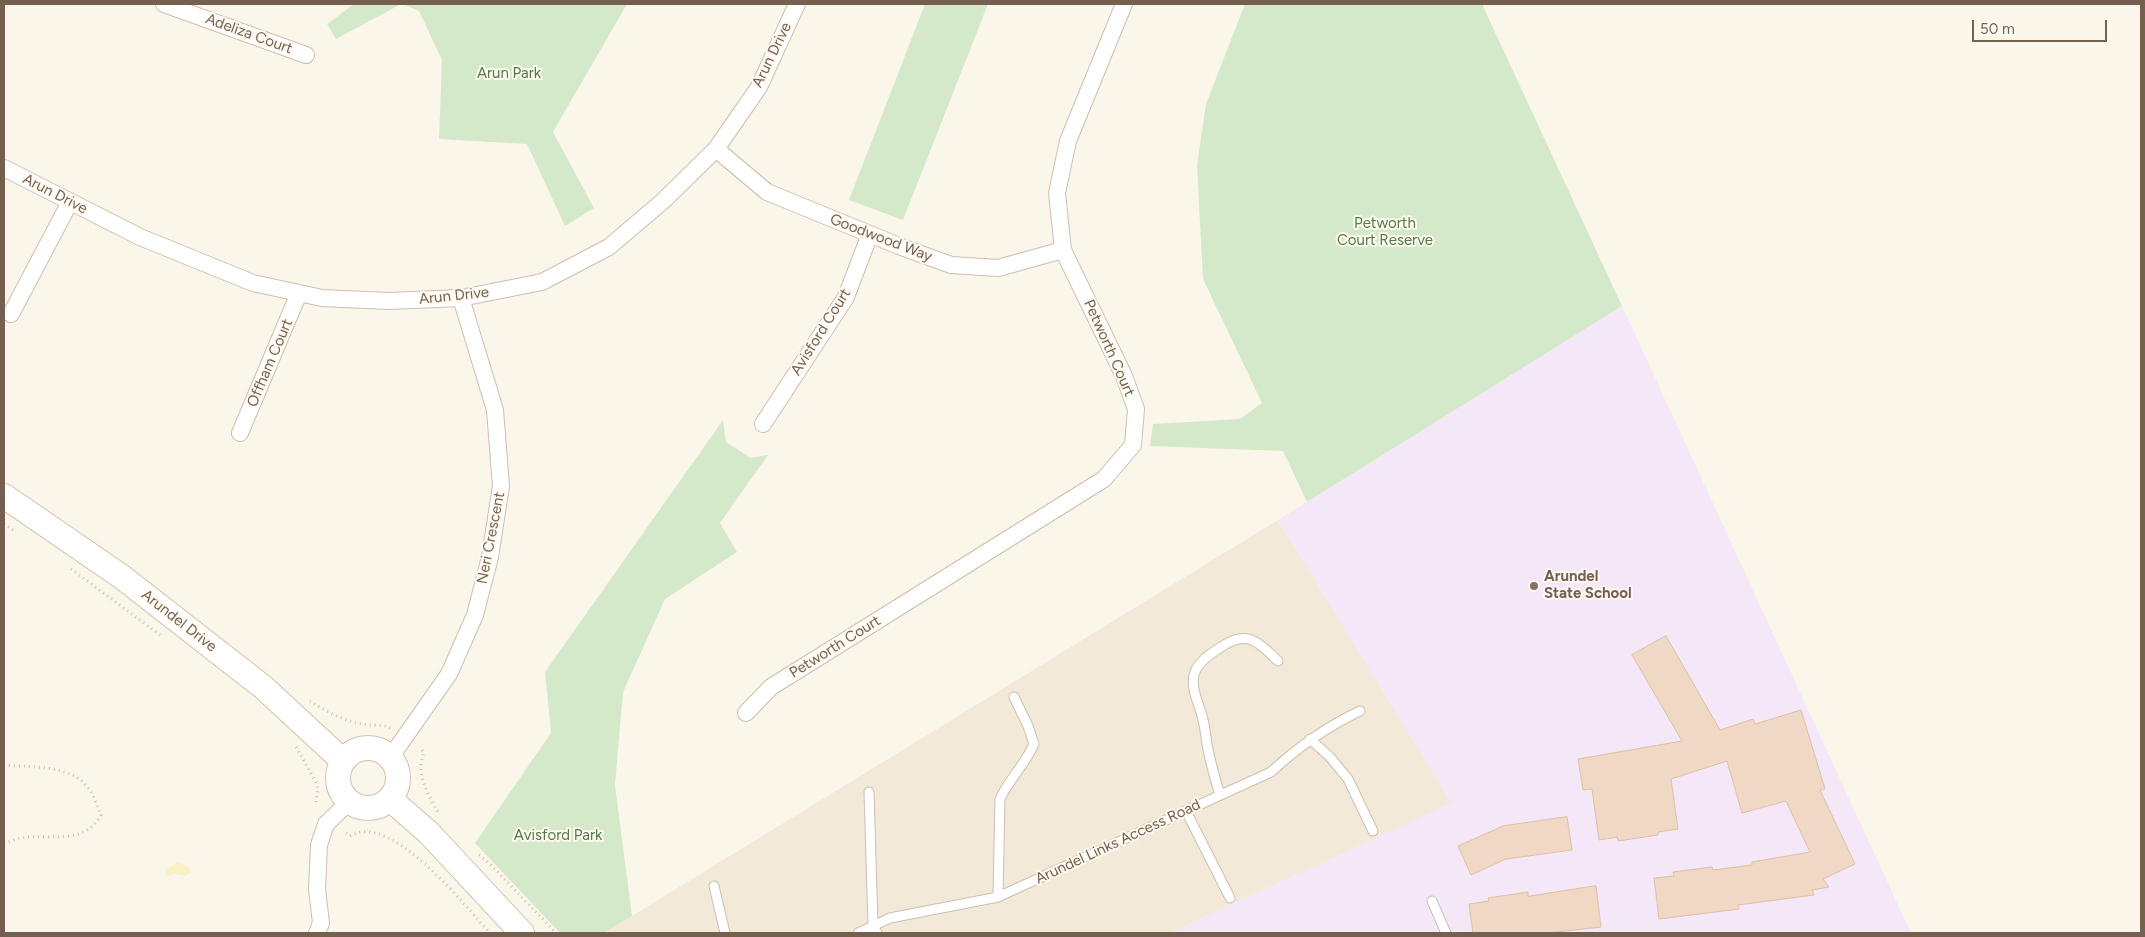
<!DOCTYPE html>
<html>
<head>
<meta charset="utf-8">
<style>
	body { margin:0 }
	#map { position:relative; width:2145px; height:937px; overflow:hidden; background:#fbf6ea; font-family:Figtree,sans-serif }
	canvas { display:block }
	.frame { position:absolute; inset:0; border:5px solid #755f4f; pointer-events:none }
	.scale { position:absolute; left:1972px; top:20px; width:135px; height:22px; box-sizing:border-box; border:2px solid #755f4f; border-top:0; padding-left:6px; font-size:15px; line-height:18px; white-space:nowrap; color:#755f4f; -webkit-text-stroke:4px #fefaf1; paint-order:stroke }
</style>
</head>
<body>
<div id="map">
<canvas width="2145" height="937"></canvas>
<div class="frame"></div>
<div class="scale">50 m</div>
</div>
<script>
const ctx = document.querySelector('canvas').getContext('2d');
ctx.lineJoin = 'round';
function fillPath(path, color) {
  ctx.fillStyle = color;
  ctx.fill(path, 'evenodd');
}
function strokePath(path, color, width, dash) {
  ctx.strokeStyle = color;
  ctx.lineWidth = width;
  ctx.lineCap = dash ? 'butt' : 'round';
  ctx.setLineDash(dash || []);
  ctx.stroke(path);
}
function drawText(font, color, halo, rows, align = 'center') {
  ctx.font = font + ' Figtree,sans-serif';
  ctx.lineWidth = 4;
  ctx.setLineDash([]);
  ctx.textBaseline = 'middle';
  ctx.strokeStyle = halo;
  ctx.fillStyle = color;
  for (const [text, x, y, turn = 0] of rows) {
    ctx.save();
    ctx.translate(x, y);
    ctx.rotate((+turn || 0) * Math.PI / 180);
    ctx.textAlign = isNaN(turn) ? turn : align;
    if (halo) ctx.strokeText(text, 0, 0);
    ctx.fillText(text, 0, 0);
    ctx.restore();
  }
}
const residential = new Path2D(`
	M 1278,520 L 1452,803 L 1170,933 L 604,933 Z`);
const education = new Path2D(`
	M 1622,306 L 1911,933 L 1170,933 L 1451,803 L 1278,520 Z`);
const green = new Path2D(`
	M 354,4 L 401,4 L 336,39 L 327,24 Z
	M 403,4 L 627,4 L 553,132 L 594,208 L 565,226 L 527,144 L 439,139 L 442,60 L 419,11 Z
	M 925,4 L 988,4 L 903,220 L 849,200 Z
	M 1245,4 L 1482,4 L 1622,306 L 1307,502 L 1283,451 L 1150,446 L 1153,424 L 1240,419 L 1262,403 L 1203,279 L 1197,165 L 1206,104 Z
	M 723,420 L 726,442 L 751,458 L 768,455 L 720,523 L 737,552 L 665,599 L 623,692 L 615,785 L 632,916 L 604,933 L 560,933 L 475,843 L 551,733 L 545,672 Z`);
const sand = new Path2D(`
	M 177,862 L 189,867 L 191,872 L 186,876 L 176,874 L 167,876 L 166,870 Z`);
const building = new Path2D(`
	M 1666,636 L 1720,730 L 1753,719 L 1755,724 L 1801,710 L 1825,789 L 1820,790 L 1855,864 L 1823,879 L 1829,887 L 1812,890 L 1814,895 L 1738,905 L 1739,909 L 1659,919 L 1654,878 L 1674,876 L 1673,872 L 1712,867 L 1713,870 L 1752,865 L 1752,862 L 1810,852 L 1786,801 L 1742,813 L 1727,761 L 1671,779 L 1678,829 L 1658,832 L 1658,835 L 1618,841 L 1617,837 L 1599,840 L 1592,789 L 1583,790 L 1578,759 L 1682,741 L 1632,655 Z
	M 1567,817 L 1572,850 L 1506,859 L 1471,875 L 1458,846 L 1503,826 Z
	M 1596,886 L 1601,927 L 1547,933 L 1473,933 L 1469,904 L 1489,901 L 1488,898 L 1528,892 L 1528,896 Z`);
const path = new Path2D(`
	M 4,524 L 16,532
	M 71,569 L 160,635
	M 310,701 C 326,712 347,722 367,725 C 375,726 382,724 391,728
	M 296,747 L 317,784 L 318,790 L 316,802
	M 422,750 L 424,753 C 415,773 428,795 438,812
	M 4,765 C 27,767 68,765 85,784 C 93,792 97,805 101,815 C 85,844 54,835 27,837 C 19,838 11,841 4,844
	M 346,833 L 350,836 C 391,811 465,906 490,933
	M 479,855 L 489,863 L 556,933`);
const service = new Path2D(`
	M 1310,739 L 1330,757 L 1348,779 L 1373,831
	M 869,792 L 873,926 L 877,933
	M 1220,795 C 1216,782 1212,768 1209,754 C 1206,743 1206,731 1203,720 C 1200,705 1189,687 1195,672 C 1199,660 1216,650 1226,644 C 1250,630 1261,645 1278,661
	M 1186,811 L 1230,898
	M 714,886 L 725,933
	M 998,897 L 1000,799 C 1009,779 1025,765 1034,744 L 1028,726 L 1014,697
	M 1432,901 L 1446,933
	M 858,933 L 890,918 L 998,897 L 1271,772 C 1298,747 1326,727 1360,711`);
const minor = new Path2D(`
	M 164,4 L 306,55
	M 716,149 L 767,192 L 899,246 L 951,265 L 998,268 L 1063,250
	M 4,168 L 140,237 L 253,283 L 322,298 L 389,301 L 461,298 L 542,282 L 609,247 L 663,201 L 716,149 L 759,87 L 797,4
	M 11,314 L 70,202
	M 763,424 L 846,297 L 870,234
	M 240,433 L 299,293
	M 746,713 L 771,687 L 1104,479 L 1133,445 L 1136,409 L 1124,376 L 1063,250 L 1057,193 L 1068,141 L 1124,4
	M 390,758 L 449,674 L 475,615 L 490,557 L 501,486 L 495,410 L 461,298
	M 317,933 L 321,923 L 317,889 L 319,845 L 326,824 L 349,802`);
const secondary = new Path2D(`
	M 4,496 L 122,577 L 263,687 L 343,761
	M338 778a30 30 0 1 1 60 0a30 30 0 1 1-60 0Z
	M 390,799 L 429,833 L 522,933`);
const markers = [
	[1534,586,5,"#8d6e63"]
];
const streetNames = [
	["Adeliza Court",249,34,20],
	["Arun Drive",772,55,-64],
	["Arun Drive",55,194,27],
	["Goodwood Way",881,238,21],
	["Arun Drive",454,296,-6],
	["Avisford Court",821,332,-58],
	["Petworth Court",1109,348,66],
	["Offham Court",270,363,-67],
	["Neri Crescent",491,538,-79],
	["Arundel Drive",179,621,38],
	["Petworth Court",835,647,-32],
	["Arundel Links Access Road",1118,842,-25]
];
const parkNames = [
	["Arun Park",509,74],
	["Petworth",1385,224],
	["Court Reserve",1385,241],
	["Avisford Park",558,836]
];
const educationNames = [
	["Arundel",1544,577],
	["State School",1544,594]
];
fillPath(residential, '#f3e9d9');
fillPath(education, '#f3e7f8');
fillPath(green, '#d4e9c9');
fillPath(sand, '#f8f1c8');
fillPath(building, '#efd8c4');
strokePath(building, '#e1c0a5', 1);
strokePath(service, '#cdbfb1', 11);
strokePath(minor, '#cdbfb1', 18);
strokePath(secondary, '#d0c0ae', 26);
strokePath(path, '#d5bca6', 3, [1, 4]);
strokePath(service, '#fff', 9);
strokePath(minor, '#fff', 16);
strokePath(secondary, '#fff', 24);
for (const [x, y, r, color] of markers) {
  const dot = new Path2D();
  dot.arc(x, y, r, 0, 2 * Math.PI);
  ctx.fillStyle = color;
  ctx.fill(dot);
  strokePath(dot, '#fefaf1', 2);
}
drawText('15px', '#755f4f', '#fefaf1', streetNames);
drawText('15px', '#537a47', '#fefaf1', parkNames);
drawText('bold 15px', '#785e54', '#fefaf1', educationNames, 'left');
</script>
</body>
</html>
